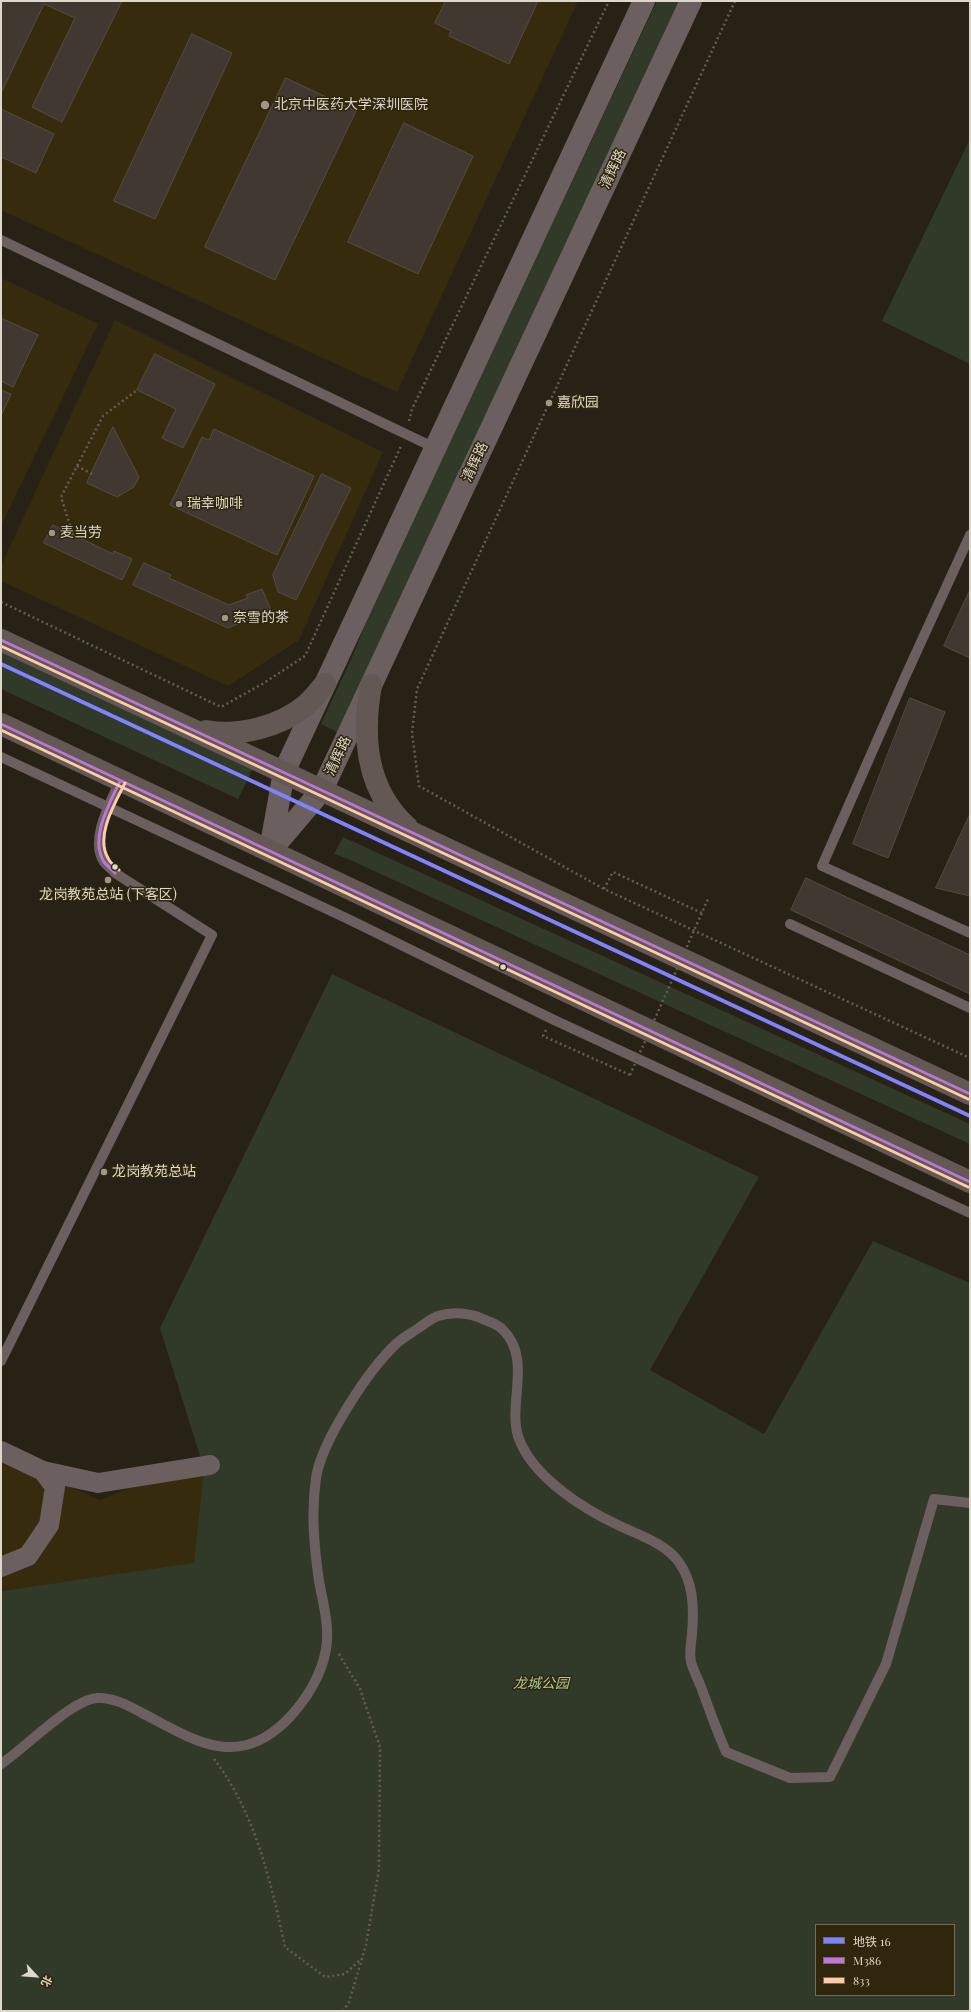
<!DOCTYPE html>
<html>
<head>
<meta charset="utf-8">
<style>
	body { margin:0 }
	#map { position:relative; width:971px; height:2012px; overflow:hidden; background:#272215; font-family:"Playfair Display","Noto Sans SC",serif }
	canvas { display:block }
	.frame { position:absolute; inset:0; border:2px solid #ddd8c9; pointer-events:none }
	.legend { position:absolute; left:815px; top:1924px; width:140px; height:72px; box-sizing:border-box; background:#2f260d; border:1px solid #756d58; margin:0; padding:5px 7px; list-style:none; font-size:12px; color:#ddd8c9 }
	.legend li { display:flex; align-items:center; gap:8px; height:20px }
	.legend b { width:20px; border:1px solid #756d58 }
	.north { position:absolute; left:16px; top:1956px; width:40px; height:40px; -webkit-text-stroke:3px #2f260d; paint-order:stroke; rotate:116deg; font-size:11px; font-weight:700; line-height:16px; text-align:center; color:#ddd8c9 }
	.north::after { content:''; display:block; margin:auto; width:14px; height:18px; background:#ddd8c9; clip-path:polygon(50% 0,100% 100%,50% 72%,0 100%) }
</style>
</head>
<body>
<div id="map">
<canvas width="971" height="2012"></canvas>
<div class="frame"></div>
<ul class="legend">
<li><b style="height:5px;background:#8083ff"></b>地铁 16</li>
<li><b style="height:5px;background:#ba77d6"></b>M386</li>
<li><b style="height:5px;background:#fca"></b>833</li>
</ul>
<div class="north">北</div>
</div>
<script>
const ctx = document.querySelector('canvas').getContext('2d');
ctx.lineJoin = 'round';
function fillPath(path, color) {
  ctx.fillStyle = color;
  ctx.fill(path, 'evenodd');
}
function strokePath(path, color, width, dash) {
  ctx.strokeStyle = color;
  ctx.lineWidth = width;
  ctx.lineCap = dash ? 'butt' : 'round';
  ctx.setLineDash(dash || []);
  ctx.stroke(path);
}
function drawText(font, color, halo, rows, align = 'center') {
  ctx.font = font + ' "Playfair Display","Noto Sans SC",serif';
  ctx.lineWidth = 3;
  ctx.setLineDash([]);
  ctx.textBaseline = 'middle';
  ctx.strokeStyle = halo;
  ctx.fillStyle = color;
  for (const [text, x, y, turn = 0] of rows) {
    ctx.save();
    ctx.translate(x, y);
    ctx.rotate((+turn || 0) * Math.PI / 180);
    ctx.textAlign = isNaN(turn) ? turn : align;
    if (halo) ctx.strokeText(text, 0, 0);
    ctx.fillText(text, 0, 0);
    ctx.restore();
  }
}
const built = new Path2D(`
	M 1,1 L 578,1 L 397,392 L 1,210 Z
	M 1,278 L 98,324 L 1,526 Z
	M 115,320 L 383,452 L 299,640 L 228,686 L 1,581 L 1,566 Z
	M 212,1453 L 240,1558 L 1,1591 L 1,1457 L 100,1500 Z`);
const green = new Path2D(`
	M 657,1 L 680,1 L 339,733 L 321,724 L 354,653 L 371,609 Z
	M 970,139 L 970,364 L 882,321 Z
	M 1,651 L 253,768 L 238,799 L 1,689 Z
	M 343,837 L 970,1124 L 970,1144 L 348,859 L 334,854 Z
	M 332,974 L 759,1177 L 650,1370 L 764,1434 L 873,1241 L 970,1283 L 970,2011 L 1,2011 L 1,1591 L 194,1563 L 204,1469 L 160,1328 ZM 816,1925 L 954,1925 L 954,1995 L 816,1995 Z`);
const building = new Path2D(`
	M 3,1 L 122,1 L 62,122 L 32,107 L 75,18 L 44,4 L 1,93 L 1,5 Z
	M 446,1 L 538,1 L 509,64 L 449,36 L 451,31 L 435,23 Z
	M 192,34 L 232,53 L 155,219 L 114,201 Z
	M 286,78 L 356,111 L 275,280 L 205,247 Z
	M 1,109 L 54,134 L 36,173 L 1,157 Z
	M 404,123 L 473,156 L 418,274 L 348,242 Z
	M 1,318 L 38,335 L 13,387 L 1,381 Z
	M 155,354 L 215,384 L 183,448 L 162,438 L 176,409 L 137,390 Z
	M 1,390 L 11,394 L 1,416 Z
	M 113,427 L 139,477 L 134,487 L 117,497 L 87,483 Z
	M 214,429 L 314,476 L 277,555 L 170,505 L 202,437 L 209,440 Z
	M 322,474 L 351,488 L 296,600 L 278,592 L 273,575 Z
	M 53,525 L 113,554 L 114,551 L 132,559 L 122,580 L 44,543 Z
	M 144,563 L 171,575 L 169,578 L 229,605 L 248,598 L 246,595 L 262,589 L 271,610 L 228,628 L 133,585 Z
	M 970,590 L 970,658 L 944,646 Z
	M 910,698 L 945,712 L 888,858 L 853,844 Z
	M 970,814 L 970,896 L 936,888 Z
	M 806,878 L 970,955 L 970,994 L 791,910 Z`);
const path = new Path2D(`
	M 735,1 L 417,689 L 412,733 L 419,786 L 604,889 L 970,1058
	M 409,421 L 412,409 L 609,1
	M 77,466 L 92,474
	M 73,535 L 61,497 L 103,416 L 137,390
	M 1,602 L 221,707 L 264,683 L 305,656 L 401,446
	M 604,889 L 613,872 L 702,913
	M 546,1030 L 543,1036 L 630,1075
	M 339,1654 L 360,1689 L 380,1747 L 379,1869 L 366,1945 L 349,2002 L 343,2011
	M 214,1759 C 255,1812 271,1882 285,1947 L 325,1977 L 345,1974 L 361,1959`);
const service = new Path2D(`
	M 1,240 L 435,448
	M 970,535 L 905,677 L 822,866 L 970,933
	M 1,757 L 346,918 L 552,1019 L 970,1213
	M 790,924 L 970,1008
	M 1,1361 L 212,935 L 115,873 C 112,869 107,866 104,862 C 89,840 111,801 120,781
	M 1,1764 C 25,1748 71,1700 97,1698 C 113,1697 129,1706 142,1713 C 194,1740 236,1770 286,1721 C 305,1702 322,1675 326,1649 C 330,1627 323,1603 319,1581 C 314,1546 311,1513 316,1478 C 322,1440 369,1369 397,1343 C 404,1337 413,1332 420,1327 C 426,1323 432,1318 438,1316 C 453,1311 471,1313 485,1320 C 490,1322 499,1325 503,1330 C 532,1358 508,1403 518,1436 C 531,1476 583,1509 620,1526 C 639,1535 664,1543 678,1561 C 694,1582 694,1609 692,1634 C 691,1643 689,1653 691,1662 C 693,1670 698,1679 701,1687 C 709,1709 717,1731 726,1752 L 790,1778 L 830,1777 L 886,1664 L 934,1499 L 970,1503`);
const minor = new Path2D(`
	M 1,1451 L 43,1471 L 98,1483 L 210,1465
	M 1,1567 L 28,1556 L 49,1525 L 55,1487 L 43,1471`);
const tertiary = new Path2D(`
	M 270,850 L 284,772 L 644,1
	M 270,851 L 322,790 L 691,1`);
const secondary = new Path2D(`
	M 1,640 L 970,1094
	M 371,685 C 362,736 365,789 407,827
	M 1,724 L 970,1182
	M 206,731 C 238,737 280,727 306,705 C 313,699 319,691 325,684`);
const pathBridge = new Path2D(`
	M 630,1075 L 708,899`);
const bus1 = new Path2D(`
	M 1,640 L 970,1094
	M 1,724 L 970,1182
	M 115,873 C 112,869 107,866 104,862 C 89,838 110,803 120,781`);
const bus2 = new Path2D(`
	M 1,646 L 968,1099
	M 1,730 L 968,1187
	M 119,870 C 115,866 110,863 108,858 C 95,836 115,803 125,783`);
const metro1 = new Path2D(`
	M 1,664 L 970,1116`);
const markers = [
	[265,105,5,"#9d988a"],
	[549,403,4,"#9d988a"],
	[179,504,4,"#9d988a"],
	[52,533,4,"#9d988a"],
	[225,618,4,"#9d988a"],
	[115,867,3.5,"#ddd8c9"],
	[108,880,4,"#9d988a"],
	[503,967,3.5,"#ddd8c9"],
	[104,1172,4,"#9d988a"]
];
const poiNames = [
	["北京中医药大学深圳医院",274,105],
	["嘉欣园",557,403],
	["瑞幸咖啡",187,504],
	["麦当劳",60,533],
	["奈雪的茶",233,618],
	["龙岗教苑总站 (下客区)",108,895,"center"],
	["龙岗教苑总站",112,1172]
];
const streetNames = [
	["清辉路",613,169,-65],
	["清辉路",475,462,-65],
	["清辉路",338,756,-65]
];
const parkNames = [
	["龙城公园",541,1684]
];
fillPath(built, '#362c0d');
fillPath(green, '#313929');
fillPath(building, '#403831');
strokePath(building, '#544c44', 1);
strokePath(path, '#645d57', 2.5, [2, 3]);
strokePath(service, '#6b5f5f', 10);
strokePath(minor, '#6b5f5f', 20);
strokePath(tertiary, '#6b5f5f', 22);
strokePath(secondary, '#635854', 22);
strokePath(pathBridge, '#645d57', 2.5, [2, 3]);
strokePath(bus1, '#ba77d6', 3);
strokePath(bus2, '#fca', 3);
strokePath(metro1, '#8083ff', 4);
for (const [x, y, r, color] of markers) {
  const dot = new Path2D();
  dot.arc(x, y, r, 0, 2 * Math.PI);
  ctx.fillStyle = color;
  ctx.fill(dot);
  strokePath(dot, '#2f260d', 1.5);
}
drawText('14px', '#ddd8c9', '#2f260d', poiNames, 'left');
drawText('14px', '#ddd8c9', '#2f260d', streetNames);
drawText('italic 14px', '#adc897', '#2f260d', parkNames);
</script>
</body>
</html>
